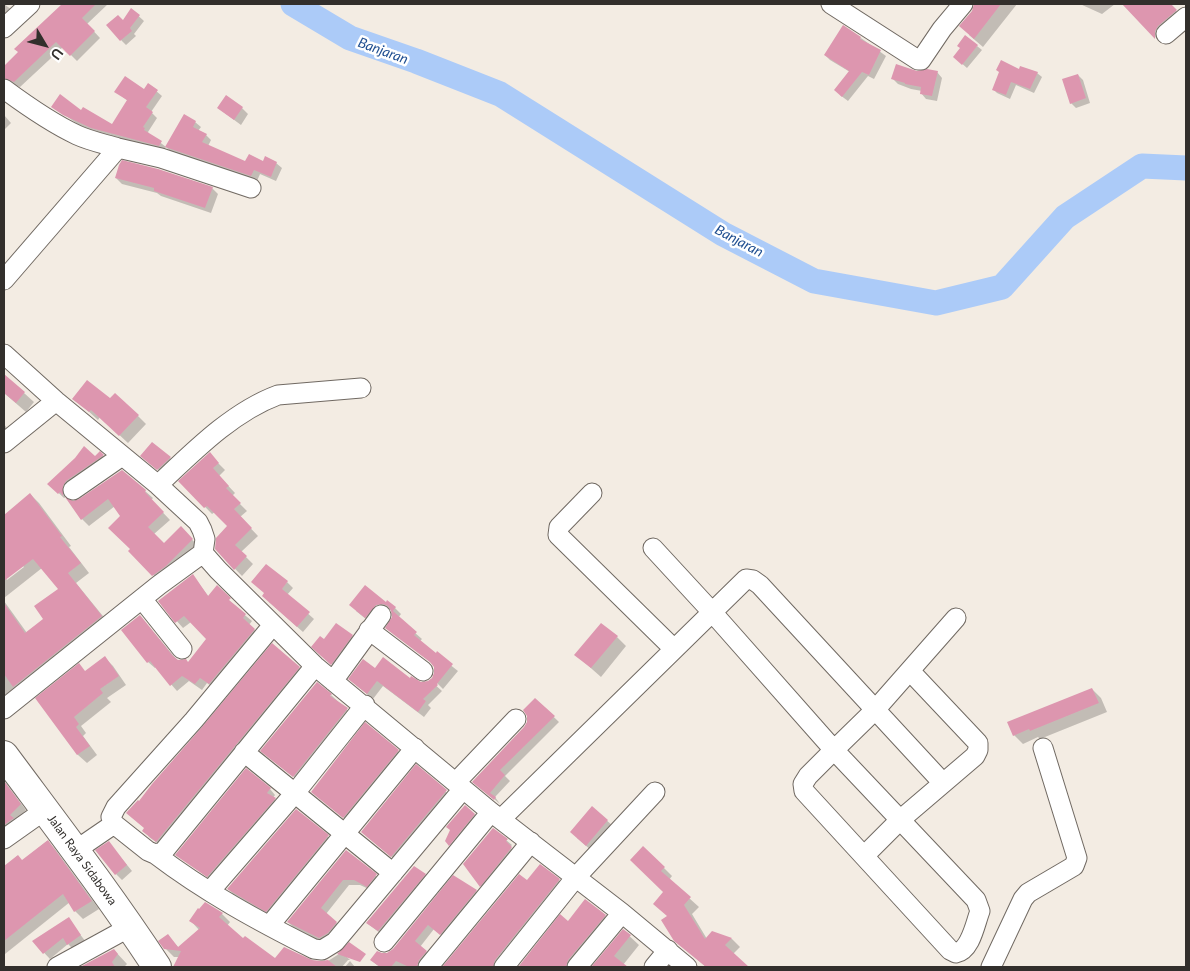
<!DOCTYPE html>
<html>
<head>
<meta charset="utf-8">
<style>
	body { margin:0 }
	#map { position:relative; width:1190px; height:971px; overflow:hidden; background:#f3ece3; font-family:Lato,sans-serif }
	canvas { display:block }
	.frame { position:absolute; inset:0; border:5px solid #322f2c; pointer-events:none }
	.north { position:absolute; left:20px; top:20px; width:50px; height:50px; -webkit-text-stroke:4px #fff; paint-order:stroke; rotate:127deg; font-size:14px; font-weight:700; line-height:20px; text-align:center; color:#322f2c }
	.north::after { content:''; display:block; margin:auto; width:18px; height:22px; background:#322f2c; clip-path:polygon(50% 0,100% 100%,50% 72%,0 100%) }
</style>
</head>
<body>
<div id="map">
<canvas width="1190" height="971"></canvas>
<div class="frame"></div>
<div class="north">U</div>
</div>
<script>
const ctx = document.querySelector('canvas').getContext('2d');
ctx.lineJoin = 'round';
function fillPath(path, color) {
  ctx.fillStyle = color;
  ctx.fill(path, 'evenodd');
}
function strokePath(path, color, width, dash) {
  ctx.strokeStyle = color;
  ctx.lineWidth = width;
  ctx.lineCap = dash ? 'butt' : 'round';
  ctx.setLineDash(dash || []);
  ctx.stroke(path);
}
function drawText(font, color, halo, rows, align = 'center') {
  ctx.font = font + ' Lato,sans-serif';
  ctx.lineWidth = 5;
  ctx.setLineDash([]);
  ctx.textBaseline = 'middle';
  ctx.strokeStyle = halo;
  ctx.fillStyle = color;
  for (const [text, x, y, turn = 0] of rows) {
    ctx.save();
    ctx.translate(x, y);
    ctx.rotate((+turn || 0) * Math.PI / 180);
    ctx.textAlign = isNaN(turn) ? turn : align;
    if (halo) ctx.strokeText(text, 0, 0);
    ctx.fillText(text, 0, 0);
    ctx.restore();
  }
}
const shadow = new Path2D(`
	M 4,4 L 16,13 L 4,25 Z
	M 68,4 L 108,4 L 87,24 L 100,38 L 77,61 L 63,47 L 20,87 L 11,84 L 4,77 L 4,67 Z
	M 975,4 L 1017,4 L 983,47 L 969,35 Z
	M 1080,4 L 1115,4 L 1102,14 Z
	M 1130,4 L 1154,4 L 1153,7 L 1157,4 L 1169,4 L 1182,17 L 1161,37 L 1161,43 L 1128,8 Z
	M 132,10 L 144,21 L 134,34 L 136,36 L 126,45 L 121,40 L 123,21 Z
	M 861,38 L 886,56 L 874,79 L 868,76 L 848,101 L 840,95 L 850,72 L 830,60 L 825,55 Z
	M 977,46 L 982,50 L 967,68 L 959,61 Z
	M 1020,68 L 1037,73 L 1042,77 L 1034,93 L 1016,85 L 1010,99 L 997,93 L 993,89 L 1020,70 Z
	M 917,72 L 937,72 L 942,78 L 937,101 L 926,99 L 921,93 L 922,91 L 911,89 L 898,84 L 893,79 Z
	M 1078,75 L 1083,80 L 1090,103 L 1076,108 L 1071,103 Z
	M 149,85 L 162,96 L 151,112 L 157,118 L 148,132 L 149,134 L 166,147 L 195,122 L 201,127 L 198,131 L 206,135 L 211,140 L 208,146 L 246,163 L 276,163 L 282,168 L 276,181 L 260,174 L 257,181 L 171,152 L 166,147 L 164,150 L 102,135 L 79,125 L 52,106 L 81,112 L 112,126 L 128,101 L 115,91 L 144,91 Z
	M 218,108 L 242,108 L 248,114 L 241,125 Z
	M 4,115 L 11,123 L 4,130 Z
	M 116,178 L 212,188 L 218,194 L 211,213 L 161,196 L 157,193 L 122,184 Z
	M 4,375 L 34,402 L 26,412 L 4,393 Z
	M 74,398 L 110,400 L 138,416 L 146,424 L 128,443 L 100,417 L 98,420 Z
	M 4,424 L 9,431 L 4,435 Z
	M 152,443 L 176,463 L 164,474 L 147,461 Z
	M 100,453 L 108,461 L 67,491 L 68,500 L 66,497 L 64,498 L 49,484 L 95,458 Z
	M 209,454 L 225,470 L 219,476 L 235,493 L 232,496 L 247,511 L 240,517 L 258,536 L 241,552 L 253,564 L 242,576 L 216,549 L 229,526 L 215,512 L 212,514 L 180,481 Z
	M 122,471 L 153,498 L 151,500 L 170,520 L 154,534 L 164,545 L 181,528 L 199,547 L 160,582 L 130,551 L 132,549 L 122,516 L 115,506 L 89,526 L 82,519 L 73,503 L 80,501 Z
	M 30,494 L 39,503 L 71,546 L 69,547 L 89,573 L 76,583 L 111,626 L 6,695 L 4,693 L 4,601 L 27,633 L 45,620 L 60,590 L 42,568 L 4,598 L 4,565 L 13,558 L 4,546 L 4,516 ZM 23,566 L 24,567 L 7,580 L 6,578 Z
	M 193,576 L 209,597 L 218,588 L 235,607 L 252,621 L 249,625 L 261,636 L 216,690 L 207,683 L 202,690 L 189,681 L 177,691 L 156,667 L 155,668 L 148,662 L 140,616 L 178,661 L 188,663 L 208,639 L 191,622 L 183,628 L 159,601 Z
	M 287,582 L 293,588 L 287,595 L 314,619 L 303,632 L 269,602 Z
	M 365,587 L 386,604 L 387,602 L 395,608 L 401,614 L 398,618 L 422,639 L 420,641 L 458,671 L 443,689 L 434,680 L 432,682 L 442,691 L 428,705 L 431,708 L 424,717 L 383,686 L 373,699 L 356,685 L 375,670 L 421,683 L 428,682 L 433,678 L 435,672 L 434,665 L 387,628 L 393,617 L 393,611 L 389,609 L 382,610 L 371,623 L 356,611 Z
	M 352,636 L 357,641 L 337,669 L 313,646 L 324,641 Z
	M 617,637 L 626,646 L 601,677 L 576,655 Z
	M 105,658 L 113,666 L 126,685 L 107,698 L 111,702 L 81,726 L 86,733 L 83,736 L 97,755 L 87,763 L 78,755 L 37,699 L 85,672 Z
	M 299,668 L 305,674 L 163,847 L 149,837 L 145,829 L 140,803 Z
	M 1092,689 L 1101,698 L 1107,712 L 1040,739 L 1038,737 L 1023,744 L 1014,735 Z
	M 331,695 L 352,714 L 299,781 L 267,755 Z
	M 535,699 L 559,722 L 505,776 L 510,781 L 495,797 L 500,804 L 479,786 L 525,728 Z
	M 398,751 L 403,756 L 349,822 L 317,796 Z
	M 416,766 L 453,798 L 399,863 L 362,832 Z
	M 4,781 L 26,810 L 4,836 Z
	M 270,789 L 275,795 L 273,798 L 280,804 L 214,882 L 177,855 Z
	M 593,808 L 614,827 L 592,851 L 577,838 Z
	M 296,811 L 334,842 L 273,917 L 234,895 L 228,889 Z
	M 474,814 L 480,820 L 455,850 L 450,845 Z
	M 493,829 L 512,845 L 510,847 L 517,854 L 486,891 L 481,886 Z
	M 47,841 L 55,849 L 99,909 L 83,919 L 75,911 L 70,902 L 5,954 L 4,868 L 17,856 L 22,861 Z
	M 644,848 L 672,876 L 669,880 L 699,907 L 692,914 L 707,939 L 713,933 L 732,939 L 740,947 L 733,954 L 747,967 L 706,967 L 675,940 L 668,917 L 665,892 Z
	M 114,849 L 132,871 L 122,880 L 116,874 Z
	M 346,851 L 382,881 L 373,891 L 360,885 L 349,885 L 326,914 L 342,928 L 336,935 L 331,931 L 328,934 L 332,939 L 324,943 L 294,928 L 288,922 Z
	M 425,875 L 431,881 L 385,937 L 367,923 Z
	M 519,876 L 527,882 L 559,880 L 568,889 L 505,967 L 444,967 Z
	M 454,877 L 476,891 L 482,896 L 446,939 L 434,929 L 420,947 L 432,957 L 424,967 L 380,967 L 377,965 L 371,960 L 381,954 L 388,954 L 394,950 Z
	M 205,904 L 222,914 L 230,922 L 227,926 L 243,940 L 275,959 L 321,962 L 328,961 L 342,952 L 350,960 L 348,960 L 342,967 L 179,967 L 176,963 L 179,957 L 174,957 L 165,948 L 168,936 L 179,948 L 199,930 L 191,921 Z
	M 561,916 L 568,923 L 605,916 L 613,925 L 578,967 L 520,967 Z
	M 68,919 L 86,942 L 74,950 L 68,944 L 50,959 L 34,942 Z
	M 624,931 L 639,945 L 623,965 L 626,967 L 593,967 Z
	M 114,950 L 127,964 L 124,967 L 83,967 Z
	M 350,961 L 355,967 L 345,967 Z`);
const river = new Path2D(`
	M 293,4 L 350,38 L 416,61 L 500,94 L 723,234 L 814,281 L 936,303 L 1002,287 L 1065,217 L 1142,166 L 1186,168`);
const building = new Path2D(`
	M 62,4 L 96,4 L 82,18 L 95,31 L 70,56 L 56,42 L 14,82 L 4,78 L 4,66 L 18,52 L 14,49 Z
	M 974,4 L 1001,4 L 974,39 L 959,26 L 972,11 Z
	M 1122,4 L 1171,4 L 1177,10 L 1158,26 L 1155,31 L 1155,39 Z
	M 131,8 L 140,15 L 130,28 L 132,31 L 120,41 L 106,25 L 118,15 L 123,20 Z
	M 843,25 L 861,37 L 860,39 L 881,50 L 869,75 L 862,72 L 842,97 L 834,90 L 849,71 L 824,55 Z
	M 965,35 L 978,45 L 962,65 L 953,57 L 960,48 L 957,46 Z
	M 1001,60 L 1019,69 L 1020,66 L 1038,72 L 1030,89 L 1011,82 L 1006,95 L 992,90 L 999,72 L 996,70 Z
	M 896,64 L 917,71 L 927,69 L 938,71 L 932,96 L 920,94 L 921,87 L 905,84 L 905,83 L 891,79 Z
	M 1078,74 L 1086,98 L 1070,104 L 1062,79 Z
	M 125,76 L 144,89 L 148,83 L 158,90 L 146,107 L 153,112 L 143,127 L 145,128 L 144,130 L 162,141 L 159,146 L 91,128 L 63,115 L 51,107 L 60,94 L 81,110 L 83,107 L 112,124 L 127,100 L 114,92 Z
	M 226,95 L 243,107 L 234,120 L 217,108 Z
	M 184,114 L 196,121 L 193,127 L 207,134 L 202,142 L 245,161 L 249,154 L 263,161 L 265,156 L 277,162 L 271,177 L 254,170 L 251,176 L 165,147 Z
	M 122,160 L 158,169 L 213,187 L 205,208 L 154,191 L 154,188 L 115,178 L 119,165 Z
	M 4,374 L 25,392 L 16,403 L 4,393 Z
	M 87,380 L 110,398 L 115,393 L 139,415 L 119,436 L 91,410 L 89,412 L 72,399 Z
	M 152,442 L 171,457 L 157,470 L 140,456 Z
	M 84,446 L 95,456 L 100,451 L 104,455 L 66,481 L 63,486 L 63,496 L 60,492 L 58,494 L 47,484 L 75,458 Z
	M 210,452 L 219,463 L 213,468 L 229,486 L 226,488 L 241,503 L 234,509 L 252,528 L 235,545 L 247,556 L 234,570 L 215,549 L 216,538 L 227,526 L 207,506 L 204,508 L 178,481 Z
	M 122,470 L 146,490 L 145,492 L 164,512 L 148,527 L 164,543 L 181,526 L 193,539 L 166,566 L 152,576 L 128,551 L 130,549 L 108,528 L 120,516 L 108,499 L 81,520 L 65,497 L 73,501 L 79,499 Z
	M 30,493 L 62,536 L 60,537 L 81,563 L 68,573 L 102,616 L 13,687 L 4,674 L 4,603 L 25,633 L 43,619 L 34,606 L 58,589 L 33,559 L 4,581 L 4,515 Z
	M 266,564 L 288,581 L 282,589 L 310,612 L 297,627 L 262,596 L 264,593 L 251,582 Z
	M 193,574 L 208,596 L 217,585 L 231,598 L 229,600 L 246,614 L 243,618 L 255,629 L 209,684 L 200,678 L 195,684 L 182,676 L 170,686 L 150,661 L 147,663 L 121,630 L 140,615 L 173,656 L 178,660 L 186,659 L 188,662 L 206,639 L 184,616 L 175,623 L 158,601 Z
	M 365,585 L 386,602 L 387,600 L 396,607 L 393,611 L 417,632 L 414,635 L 436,653 L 437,651 L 453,664 L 437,684 L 438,685 L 423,699 L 426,701 L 418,712 L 377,681 L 367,694 L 348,679 L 363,659 L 375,668 L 383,657 L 410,678 L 411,676 L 421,682 L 428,681 L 432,678 L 434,673 L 434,667 L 430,662 L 385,628 L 392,617 L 391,611 L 388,606 L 383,604 L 376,605 L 365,618 L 349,605 Z
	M 336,623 L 353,635 L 331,665 L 311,647 L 320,636 L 324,639 Z
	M 601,623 L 618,636 L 591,668 L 574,655 Z
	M 272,643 L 300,667 L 156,842 L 142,831 L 144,828 L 126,813 L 138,800 L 139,801 L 152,784 L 202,727 Z
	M 105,656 L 119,676 L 100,689 L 103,693 L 74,717 L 79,724 L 76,727 L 90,746 L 77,755 L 35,698 L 79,663 L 85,671 Z
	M 317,682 L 332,694 L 330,696 L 348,708 L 293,777 L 260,751 Z
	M 1092,688 L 1099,703 L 1030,731 L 1029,729 L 1013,736 L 1007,722 Z
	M 535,698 L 555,716 L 500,770 L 505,775 L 490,793 L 496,797 L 494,800 L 472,782 L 524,727 L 527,722 L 527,716 L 523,710 Z
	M 365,722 L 399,750 L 343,818 L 311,792 Z
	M 416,764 L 447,790 L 391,857 L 361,832 Z
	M 246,768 L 271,788 L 267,793 L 276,798 L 207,877 L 175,855 Z
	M 4,781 L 21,804 L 10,815 L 14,818 L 4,825 Z
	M 465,805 L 475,814 L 449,846 L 445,841 L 450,830 L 446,827 Z
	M 592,806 L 608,820 L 586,846 L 570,832 Z
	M 296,809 L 329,835 L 266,912 L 227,889 Z
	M 493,828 L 508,839 L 506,841 L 512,847 L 480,887 L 463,864 Z
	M 48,840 L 92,901 L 74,912 L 63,894 L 4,941 L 4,866 L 18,855 L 22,860 Z
	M 109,841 L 127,865 L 115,875 L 95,850 Z
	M 643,846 L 665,867 L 661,871 L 691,897 L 684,905 L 705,939 L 712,931 L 732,938 L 725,945 L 749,967 L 706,967 L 674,941 L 661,920 L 667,916 L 653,904 L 663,892 L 630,860 Z
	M 346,850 L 377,874 L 367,887 L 354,880 L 343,880 L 321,908 L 337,922 L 328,933 L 319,938 L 287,922 Z
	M 540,864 L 560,879 L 495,960 L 493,967 L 442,967 L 519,874 L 527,880 Z
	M 414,866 L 426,874 L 378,931 L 366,923 Z
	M 453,875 L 477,890 L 440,935 L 428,925 L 415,941 L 427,951 L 419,960 L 417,967 L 409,967 L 396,961 L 391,967 L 380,967 L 370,960 L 377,951 L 382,953 L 387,953 L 393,949 Z
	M 585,899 L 606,915 L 568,960 L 566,967 L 519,966 L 560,914 L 568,921 Z
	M 205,902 L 223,913 L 219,917 L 243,938 L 245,936 L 275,958 L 284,947 L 312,960 L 321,961 L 328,960 L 337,967 L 173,967 L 181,951 L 164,949 L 158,941 L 168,934 L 178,947 L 200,928 L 189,921 L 198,908 L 199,909 Z
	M 69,917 L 81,935 L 67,945 L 63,938 L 43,954 L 32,941 Z
	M 623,929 L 631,935 L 614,956 L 628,967 L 591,967 Z
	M 349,942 L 366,954 L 360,962 L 337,954 Z
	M 114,949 L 118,954 L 112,962 L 115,967 L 80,967 Z`);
const minor = new Path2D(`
	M 831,4 L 918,60 L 921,60 L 942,29 L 963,4
	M 4,28 L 30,4
	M 1166,34 L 1186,17
	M 4,89 C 27,106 51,123 77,135 C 90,141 105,144 118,148
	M 4,280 L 118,148 L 161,158 L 251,188
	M 4,354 L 56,401 L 158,485 L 198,522 L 202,530 L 205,539 L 203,553
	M 4,443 L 56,401
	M 158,485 C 193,452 232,412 278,395 L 361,388
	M 73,490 L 122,456
	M 592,493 L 559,527 L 558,535 L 674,649
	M 653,548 L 712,612 L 834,750 L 875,710 L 956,618
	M 142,599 L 182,649
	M 369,630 L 423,671
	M 333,681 L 381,615
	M 4,709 L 159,585 L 203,553 L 218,570 L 315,666 L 491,812 L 622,913 L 687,967
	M 834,750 L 976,900 L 980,911 C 975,924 971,950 956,953 L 950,950 L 804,791 L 803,784 L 808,776 Z
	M 244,752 L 393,873
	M 456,782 L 516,719
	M 501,819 L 746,579 L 753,580 L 760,585 L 943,783
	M 114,824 L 111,817 L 116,807 L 194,720 L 273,625
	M 4,839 L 45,810
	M 76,850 L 114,824 L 148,851 L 155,854 L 163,852 L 315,666
	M 155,854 C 205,892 258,921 314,949 L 322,950 L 335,942 L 463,789
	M 864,856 L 900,820 L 975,756 L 978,750 L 978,743 L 910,671
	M 210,891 L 295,793 L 365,705
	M 269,926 L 415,748
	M 384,942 L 491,812
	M 57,967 L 130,927
	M 428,967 L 531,842
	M 504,967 L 576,877 L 655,792
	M 577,967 L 622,913
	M 654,967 L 668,950
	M 991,967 L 1023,899 L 1028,893 L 1074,866 L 1077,858 L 1043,748`);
const highway = new Path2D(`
	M 4,755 C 56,825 109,894 157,967`);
const streetNames = [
	["Jalan Raya Sidabowa",82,860,54]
];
const waterNames = [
	["Banjaran",383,51,20],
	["Banjaran",739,241,28]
];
fillPath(shadow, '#0003');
strokePath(river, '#accbf8', 25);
fillPath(building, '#dd96af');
strokePath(minor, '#706962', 21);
strokePath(highway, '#706962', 30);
strokePath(minor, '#fff', 19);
strokePath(highway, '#fff', 28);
drawText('12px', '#322f2c', '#fff', streetNames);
drawText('italic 14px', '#204f91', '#fff', waterNames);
</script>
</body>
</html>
